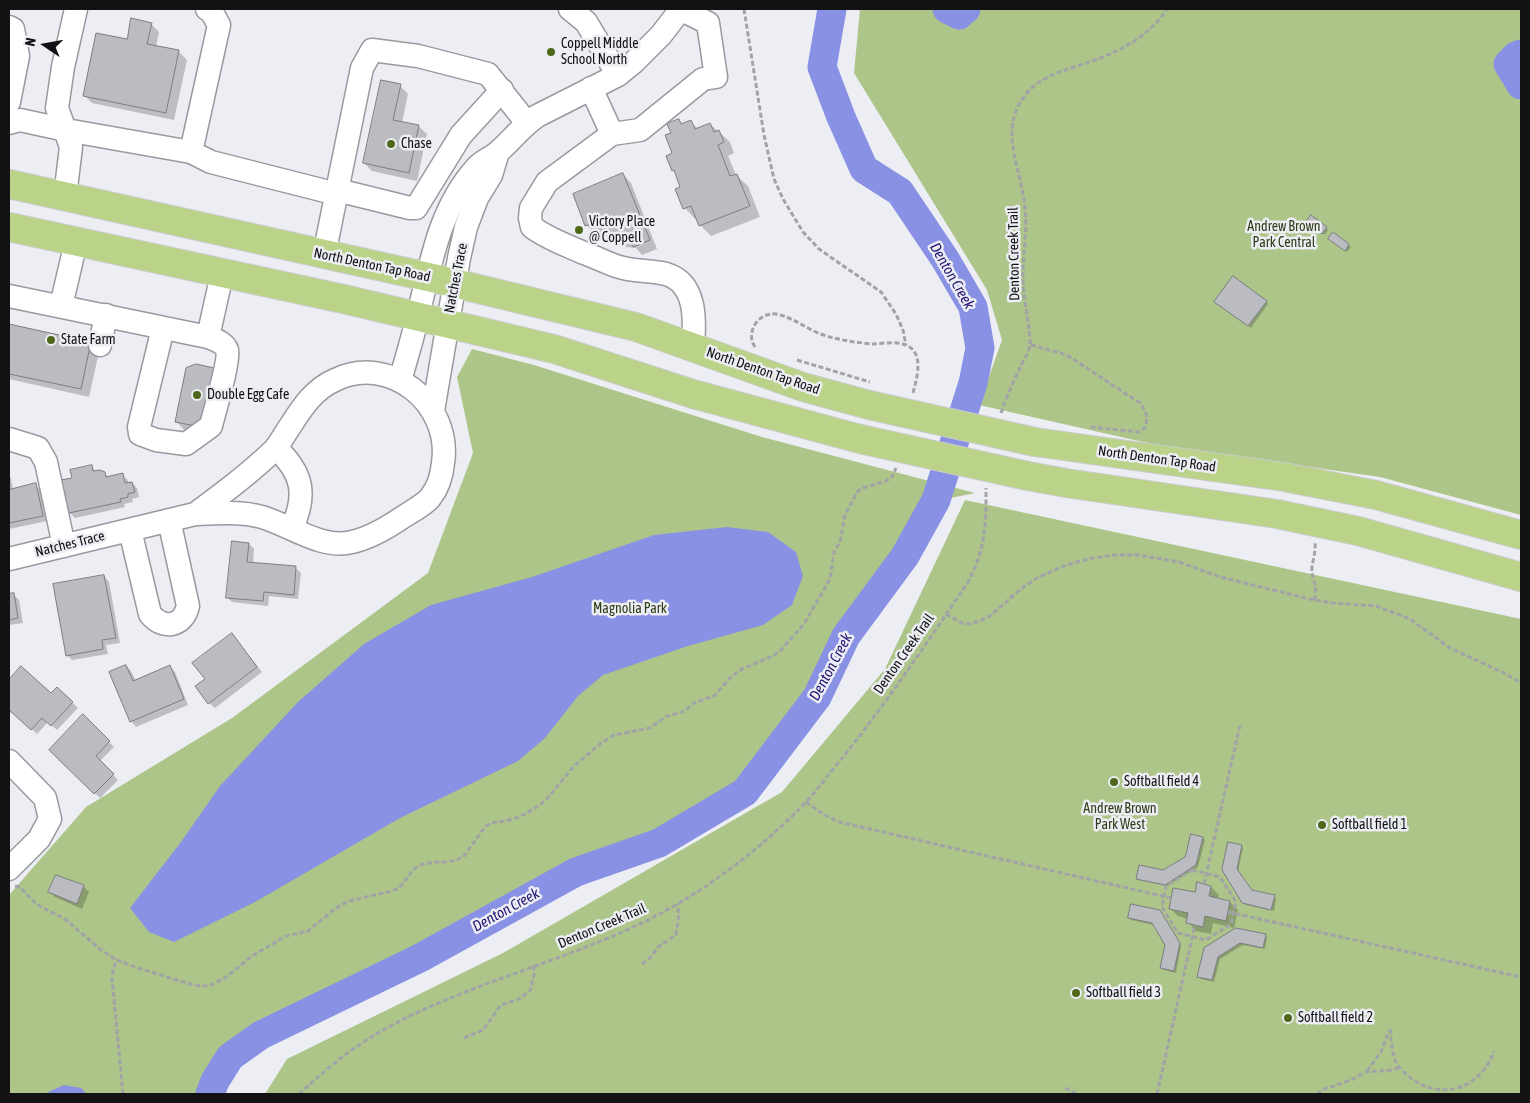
<!DOCTYPE html>
<html>
<head>
<meta charset="utf-8">
<style>
	body { margin:0 }
	#map { position:relative; width:1530px; height:1103px; overflow:hidden; background:#edeef4; font-family:"Asap Condensed",sans-serif }
	canvas { display:block }
	.frame { position:absolute; inset:0; border:10px solid #121214; pointer-events:none }
	.north { position:absolute; left:20px; top:20px; width:50px; height:50px; -webkit-text-stroke:4px #edeef4; paint-order:stroke; rotate:282deg; font-size:14px; font-weight:700; line-height:20px; text-align:center; color:#121214 }
	.north::after { content:''; display:block; margin:auto; width:18px; height:22px; background:#121214; clip-path:polygon(50% 0,100% 100%,50% 72%,0 100%) }
</style>
</head>
<body>
<div id="map">
<canvas width="1530" height="1103"></canvas>
<div class="frame"></div>
<div class="north">N</div>
</div>
<script>
const ctx = document.querySelector('canvas').getContext('2d');
ctx.lineJoin = 'round';
function fillPath(path, color) {
  ctx.fillStyle = color;
  ctx.fill(path, 'evenodd');
}
function strokePath(path, color, width, dash) {
  ctx.strokeStyle = color;
  ctx.lineWidth = width;
  ctx.lineCap = dash ? 'butt' : 'round';
  ctx.setLineDash(dash || []);
  ctx.stroke(path);
}
function drawText(font, color, halo, rows, align = 'center') {
  ctx.font = font + ' "Asap Condensed",sans-serif';
  ctx.lineWidth = 5;
  ctx.setLineDash([]);
  ctx.textBaseline = 'middle';
  ctx.strokeStyle = halo;
  ctx.fillStyle = color;
  for (const [text, x, y, turn = 0] of rows) {
    ctx.save();
    ctx.translate(x, y);
    ctx.rotate((+turn || 0) * Math.PI / 180);
    ctx.textAlign = isNaN(turn) ? turn : align;
    if (halo) ctx.strokeText(text, 0, 0);
    ctx.fillText(text, 0, 0);
    ctx.restore();
  }
}
const green = new Path2D(`
	M 860,9 L 1521,9 L 1521,515 L 1380,477 L 1161,446 L 979,405 L 1002,340 L 987,290 L 854,73 Z
	M 472,349 L 534,365 L 762,437 L 975,493 L 936,501 L 905,556 L 846,636 L 817,697 L 745,792 L 659,843 L 576,872 L 420,958 L 261,1035 L 230,1057 L 215,1081 L 210,1094 L 9,1094 L 9,895 L 86,807 L 232,718 L 428,573 L 473,453 L 457,377 Z
	M 965,500 L 1521,619 L 1521,1094 L 265,1094 L 287,1059 L 503,953 L 782,792 L 885,669 Z`);
const water = new Path2D(`
	M 727,527 L 768,532 L 796,552 L 803,576 L 792,605 L 763,625 L 688,646 L 603,675 L 578,696 L 545,738 L 518,761 L 400,818 L 255,902 L 174,942 L 149,932 L 130,908 L 181,842 L 220,786 L 298,702 L 364,644 L 431,605 L 532,577 L 654,535 Z
	M 64,1085 L 81,1088 L 87,1094 L 44,1094 Z`);
const shadow = new Path2D(`
	M 151,24 L 159,32 L 156,47 L 179,52 L 187,60 L 174,120 L 92,103 L 84,95 L 128,41 Z
	M 400,86 L 408,94 L 402,123 L 418,126 L 427,134 L 417,181 L 372,171 L 364,163 Z
	M 679,121 L 683,125 L 691,122 L 698,129 L 710,124 L 730,142 L 734,153 L 728,156 L 736,175 L 748,186 L 760,217 L 711,236 L 700,225 L 697,219 L 695,219 L 685,208 L 682,187 L 667,157 L 674,154 L 672,134 Z
	M 623,174 L 631,183 L 657,249 L 642,255 L 636,248 L 625,247 L 612,241 L 600,231 L 595,233 L 586,225 Z
	M 1310,224 L 1326,228 L 1328,230 L 1325,235 Z
	M 1332,241 L 1348,245 L 1351,247 L 1347,252 Z
	M 1266,302 L 1268,304 L 1251,328 L 1218,304 Z
	M 9,326 L 91,344 L 99,352 L 89,397 L 9,379 Z
	M 188,369 L 214,436 L 184,430 L 176,421 Z
	M 91,466 L 97,472 L 105,474 L 109,478 L 122,475 L 128,480 L 128,484 L 132,483 L 137,488 L 139,497 L 132,499 L 133,502 L 124,504 L 125,507 L 75,518 L 70,513 L 73,479 Z
	M 9,476 L 11,478 L 13,489 L 35,484 L 40,490 L 47,521 L 9,529 Z
	M 249,544 L 254,549 L 253,563 L 296,568 L 301,573 L 298,599 L 269,596 L 268,606 L 232,602 L 227,597 Z
	M 104,576 L 109,582 L 120,643 L 106,645 L 108,654 L 72,660 L 67,655 Z
	M 14,595 L 19,600 L 23,623 L 9,625 L 9,596 Z
	M 232,634 L 262,672 L 215,708 L 209,703 L 206,679 Z
	M 126,666 L 131,671 L 136,681 L 170,667 L 175,672 L 188,705 L 136,727 L 131,721 Z
	M 21,668 L 51,695 L 57,688 L 78,708 L 57,730 L 48,722 L 37,734 L 9,708 L 9,681 Z
	M 83,716 L 114,747 L 100,761 L 118,780 L 100,798 L 51,750 Z
	M 1203,838 L 1205,840 L 1198,867 L 1167,886 L 1140,880 L 1138,878 L 1163,871 L 1186,857 Z
	M 1241,846 L 1243,848 L 1238,872 L 1252,891 L 1274,896 L 1276,899 L 1274,911 L 1246,905 L 1224,870 Z
	M 56,876 L 84,887 L 89,892 L 82,909 L 55,897 L 50,892 Z
	M 1211,887 L 1219,895 L 1218,899 L 1230,902 L 1238,910 L 1234,928 L 1213,923 L 1211,934 L 1196,931 L 1188,922 L 1188,919 L 1178,916 L 1170,908 Z
	M 1162,914 L 1181,946 L 1176,973 L 1164,970 L 1161,968 L 1166,945 L 1154,925 L 1131,920 L 1129,918 Z
	M 1265,935 L 1267,937 L 1265,949 L 1243,945 L 1220,959 L 1214,982 L 1201,979 L 1199,976 L 1206,948 Z`);
const river = new Path2D(`
	M 947,9 L 959,15 L 966,9
	M 1521,54 L 1516,56 L 1508,64 L 1521,85
	M 210,1094 L 215,1081 L 230,1057 L 261,1035 L 420,958 L 576,872 L 659,843 L 745,792 L 817,697 L 846,636 L 905,556 L 936,500 L 973,383 L 980,348 L 973,307 L 945,259 L 900,192 L 864,169 L 841,117 L 822,67 L 832,9`);
const building = new Path2D(`
	M 131,18 L 152,23 L 147,44 L 179,50 L 166,113 L 83,96 L 96,33 L 127,39 Z
	M 381,80 L 401,84 L 393,120 L 419,125 L 409,173 L 363,163 Z
	M 679,119 L 681,124 L 691,120 L 695,129 L 710,123 L 714,132 L 719,130 L 724,142 L 718,145 L 730,176 L 737,174 L 750,206 L 699,226 L 691,206 L 683,209 L 675,189 L 680,187 L 674,170 L 672,171 L 666,156 L 672,153 L 665,135 L 671,133 L 667,124 Z
	M 623,173 L 650,240 L 633,247 L 630,241 L 616,239 L 602,233 L 591,224 L 585,226 L 573,194 Z
	M 1311,215 L 1327,227 L 1322,234 L 1306,222 Z
	M 1333,232 L 1349,244 L 1345,251 L 1328,239 Z
	M 1233,276 L 1267,301 L 1248,326 L 1214,302 Z
	M 9,324 L 91,342 L 81,389 L 9,374 Z
	M 196,364 L 219,369 L 206,428 L 175,422 L 186,368 Z
	M 92,465 L 93,471 L 100,470 L 105,472 L 106,477 L 123,473 L 125,483 L 132,482 L 135,492 L 128,494 L 128,497 L 120,499 L 121,502 L 69,513 L 55,481 L 72,478 L 70,470 Z
	M 36,483 L 43,516 L 9,523 L 9,484 L 10,489 Z
	M 232,541 L 249,543 L 247,562 L 296,566 L 294,595 L 264,592 L 263,601 L 226,598 Z
	M 104,575 L 116,638 L 102,640 L 103,649 L 66,656 L 53,584 Z
	M 14,593 L 18,618 L 9,620 L 9,594 Z
	M 232,633 L 257,667 L 208,704 L 195,686 L 205,679 L 192,663 Z
	M 126,665 L 133,681 L 170,665 L 184,699 L 130,722 L 109,672 Z
	M 21,666 L 51,693 L 57,687 L 73,702 L 51,726 L 42,718 L 31,730 L 9,710 L 9,680 Z
	M 83,714 L 110,741 L 96,756 L 114,774 L 94,794 L 49,750 Z
	M 1191,834 L 1203,837 L 1196,865 L 1165,885 L 1136,879 L 1139,865 L 1163,870 L 1185,857 Z
	M 1228,842 L 1242,845 L 1237,869 L 1252,890 L 1275,895 L 1271,910 L 1242,903 L 1222,870 Z
	M 56,875 L 84,885 L 77,904 L 48,892 Z
	M 1197,882 L 1211,886 L 1209,896 L 1230,901 L 1226,921 L 1205,916 L 1203,927 L 1186,923 L 1188,913 L 1169,909 L 1173,888 L 1195,892 Z
	M 1131,904 L 1160,910 L 1180,943 L 1174,971 L 1160,968 L 1165,945 L 1152,923 L 1128,918 Z
	M 1236,928 L 1266,934 L 1263,948 L 1240,943 L 1218,957 L 1212,980 L 1197,977 L 1204,948 Z`);
const path = new Path2D(`
	M 744,9 L 764,135 L 774,179 L 783,199 L 803,232 L 819,249 L 881,292 L 896,314 L 903,330 L 906,345
	M 1031,345 L 1061,353 L 1070,357 L 1140,403 C 1147,412 1148,418 1145,428 L 1139,432 L 1091,427
	M 755,347 C 745,333 758,312 776,314 C 792,317 804,327 818,333 C 828,337 838,339 848,341 C 855,342 863,343 871,344 C 883,344 902,339 912,349 C 923,359 916,381 913,393
	M 797,360 L 870,382
	M 1001,413 C 1006,398 1013,382 1020,368 C 1023,361 1030,351 1030,344 C 1031,339 1029,333 1029,329 C 1027,314 1024,298 1023,283 C 1022,258 1028,233 1025,208 C 1022,172 1000,135 1021,101 C 1037,75 1067,70 1095,60 C 1123,50 1151,34 1167,9
	M 1314,600 C 1319,586 1311,581 1312,567 C 1313,559 1316,551 1315,542
	M 946,614 L 962,623 L 969,624 L 980,621 L 990,616 L 1022,588 L 1037,578 L 1066,565 L 1093,558 L 1115,555 L 1138,555 L 1179,562 L 1220,577 L 1314,600 L 1333,603 L 1376,606 L 1410,619 L 1450,648 L 1504,673 L 1521,683
	M 806,802 L 823,814 L 839,822 L 1171,898
	M 1192,870 L 1220,877 L 1236,902 L 1231,924 L 1206,940 L 1178,933 L 1162,907 L 1166,886 Z
	M 1204,884 L 1240,725
	M 15,886 L 20,887 L 36,904 L 65,919 L 101,950 L 117,960
	M 1228,912 L 1521,977
	M 642,964 L 650,958 L 658,947 L 676,935 L 679,915 L 677,904
	M 1390,1029 C 1391,1039 1392,1050 1395,1060 C 1399,1069 1409,1078 1417,1082 C 1448,1101 1483,1084 1494,1051
	M 464,1038 L 483,1030 L 501,1005 L 519,999 L 530,991 L 534,975 L 534,966
	M 1367,1071 L 1381,1052 L 1389,1031
	M 1065,1088 L 1077,1094
	M 123,1094 L 112,979 L 113,969 L 117,960 L 138,968 L 190,984 L 200,986 L 209,986 L 225,978 L 252,956 L 286,936 L 308,931 L 336,908 L 349,901 L 392,891 L 399,888 L 413,870 L 420,865 L 434,862 L 447,862 L 457,860 L 464,856 L 485,827 L 491,823 L 506,821 L 519,817 L 537,807 L 546,800 L 574,766 L 600,744 L 614,735 L 650,728 L 665,717 L 685,711 L 694,703 L 714,696 L 731,677 L 742,669 L 773,656 L 781,650 L 804,624 L 830,579 L 834,552 L 840,542 L 845,515 L 855,496 L 858,491 L 863,488 L 886,481 L 892,477 L 896,468
	M 299,1094 C 324,1071 349,1050 378,1033 C 463,984 562,963 650,919 C 707,890 762,848 806,802 C 818,789 828,775 839,762 C 885,705 927,643 968,582 C 986,548 986,525 986,488
	M 1157,1094 L 1195,925
	M 1317,1094 L 1322,1090 L 1351,1080 L 1366,1072 L 1392,1070 L 1400,1067`);
const minor = new Path2D(`
	M 570,9 L 586,22 L 618,75
	M 680,9 L 708,23 L 716,77 L 703,79 L 640,130 L 612,134 L 547,182 L 531,208 L 530,218 L 532,227 C 548,239 566,245 584,253 C 595,257 605,262 616,266 C 632,272 650,270 666,274 C 697,283 695,321 693,347
	M 9,27 L 13,29 L 18,56 L 9,102
	M 591,88 L 612,134
	M 9,123 L 20,120 L 66,130 L 191,152 L 211,162 L 337,194
	M 191,152 L 219,25 L 210,9 L 207,9
	M 337,190 L 410,208 L 416,208 L 461,135 L 502,90
	M 65,196 L 71,147 L 57,108 L 63,67 L 76,9
	M 324,255 L 362,68 L 372,50 L 418,56 L 488,74 L 527,123
	M 9,296 L 208,337 L 222,274
	M 61,306 L 76,242
	M 163,328 L 139,427 L 140,434 L 156,440 L 186,444 L 211,426 C 214,413 230,360 227,350 C 224,342 215,340 208,337
	M 100,345 L 106,315
	M 400,381 C 406,359 413,337 418,315 C 431,263 439,209 476,168 C 482,161 491,158 498,152 C 511,141 522,126 537,116 L 618,75 L 634,62 L 661,35 L 681,9
	M 433,411 L 459,258 L 466,227 L 477,198 L 491,175 L 498,152
	M 9,439 L 38,448 L 46,462 L 64,546
	M 276,448 C 303,473 307,495 292,528
	M 130,530 L 150,614 C 163,630 183,627 188,606 L 169,520
	M 9,559 L 195,514 C 216,513 241,511 262,517 C 289,525 323,550 352,542 C 370,538 387,528 403,517 C 411,512 424,505 430,498 C 438,488 442,474 443,463 C 452,404 390,353 335,380 C 312,390 300,411 287,431 C 283,437 279,445 274,450 C 249,474 222,494 195,514
	M 9,761 L 45,798 L 50,819 L 39,839 L 9,869`);
const major = new Path2D(`
	M 9,184 L 437,279 L 636,327 L 803,387 L 869,405
	M 9,227 L 348,300 L 554,349 L 693,394 L 860,439
	M 1035,442 L 1284,477 L 1376,495 L 1521,535
	M 1028,476 L 1066,483 L 1277,514 L 1358,531 L 1521,577`);
const majorBridge = new Path2D(`
	M 869,405 L 1035,442
	M 860,439 L 1028,476`);
const markers = [
	[551,52,5,"#4e681a"],
	[391,144,5,"#4e681a"],
	[579,230,5,"#4e681a"],
	[51,340,5,"#4e681a"],
	[197,395,5,"#4e681a"],
	[1114,782,5,"#4e681a"],
	[1322,825,5,"#4e681a"],
	[1076,993,5,"#4e681a"],
	[1288,1018,5,"#4e681a"]
];
const poiNames = [
	["Coppell Middle",561,44],
	["School North",561,60],
	["Chase",401,144],
	["Victory Place",589,222],
	["@ Coppell",589,238],
	["State Farm",61,340],
	["Double Egg Cafe",207,395],
	["Softball field 4",1124,782],
	["Softball field 1",1332,825],
	["Softball field 3",1086,993],
	["Softball field 2",1298,1018]
];
const parkNames = [
	["Andrew Brown",1284,227],
	["Park Central",1284,243],
	["Magnolia Park",630,609],
	["Andrew Brown",1120,809],
	["Park West",1120,825]
];
const streetNames = [
	["Denton Creek Trail",1014,254,-91],
	["North Denton Tap Road",372,265,12],
	["Natches Trace",456,278,-79],
	["North Denton Tap Road",763,371,19],
	["North Denton Tap Road",1157,459,8],
	["Natches Trace",70,544,-14],
	["Denton Creek Trail",904,654,-55],
	["Denton Creek Trail",602,926,-23]
];
const waterNames = [
	["Denton Creek",952,276,60],
	["Denton Creek",831,667,-62],
	["Denton Creek",506,910,-29]
];
fillPath(green, '#adc589');
fillPath(water, '#8991e4');
fillPath(shadow, '#0003');
strokePath(river, '#8991e4', 29);
fillPath(building, '#bbbcc2');
strokePath(building, '#7c7d82', 1);
strokePath(minor, '#999a9f', 25);
strokePath(major, '#cbcbcb', 30);
strokePath(path, '#a2a3a7', 3, [5, 2.5]);
strokePath(minor, '#fff', 22);
strokePath(major, '#bad389', 28);
strokePath(majorBridge, '#cbcbcb', 30, []);
strokePath(majorBridge, '#bad389', 28);
for (const [x, y, r, color] of markers) {
  const dot = new Path2D();
  dot.arc(x, y, r, 0, 2 * Math.PI);
  ctx.fillStyle = color;
  ctx.fill(dot);
  strokePath(dot, '#edeef4', 2);
}
drawText('14px', '#121214', '#edeef4', poiNames, 'left');
drawText('14px', '#2f3d18', '#edeef4', parkNames);
drawText('14px', '#121214', '#edeef4', streetNames);
drawText('italic 15px', '#231575', '#edeef4', waterNames);
</script>
</body>
</html>
